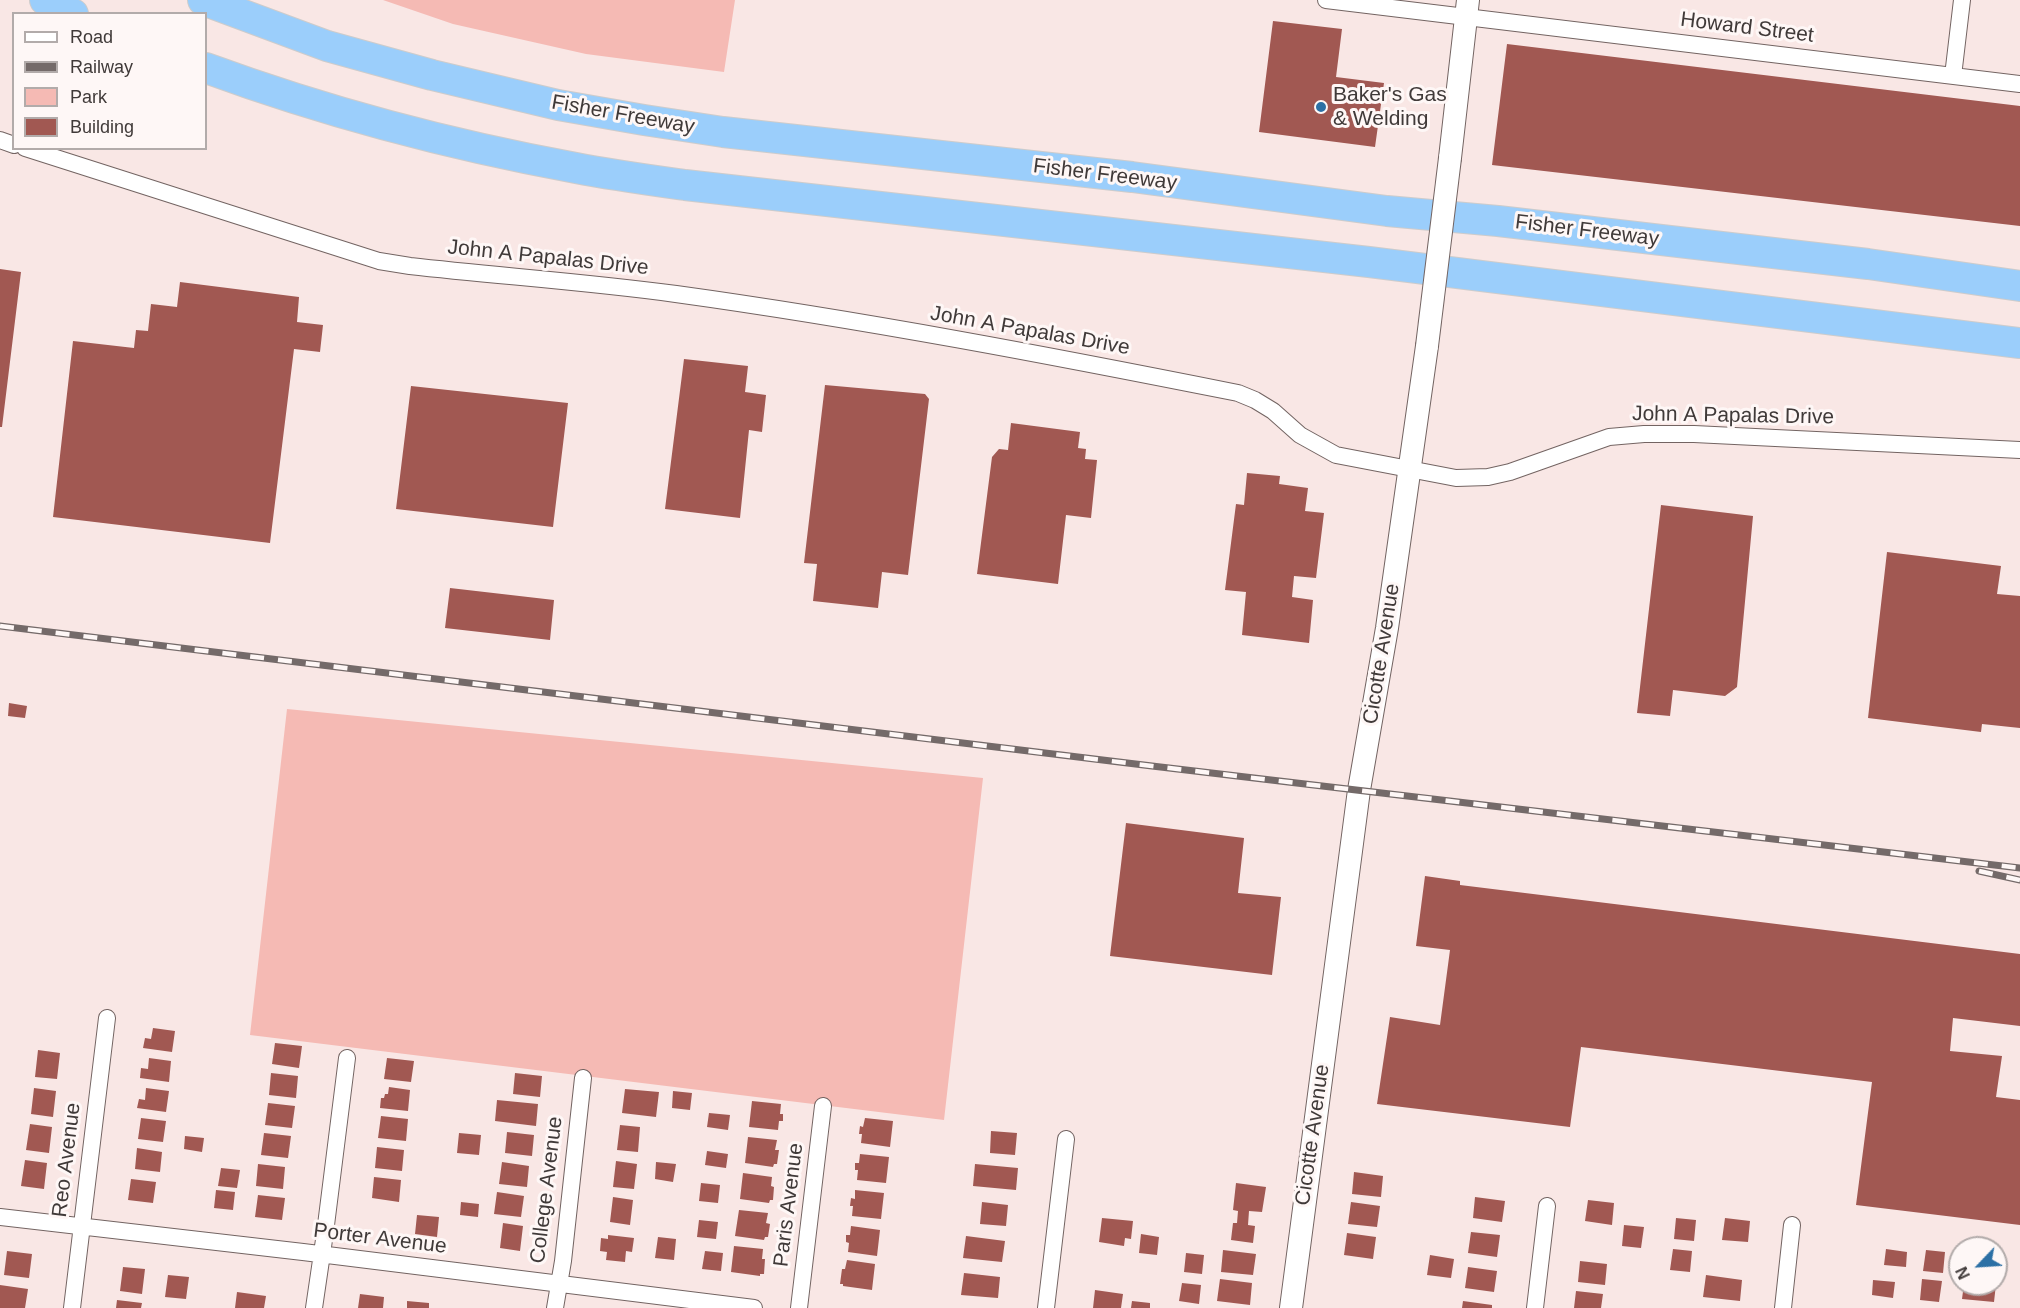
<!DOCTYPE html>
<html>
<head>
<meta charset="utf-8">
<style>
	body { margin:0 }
	#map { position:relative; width:2020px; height:1308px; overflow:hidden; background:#f9e7e5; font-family:Helvetica,sans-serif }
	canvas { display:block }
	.legend { position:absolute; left:12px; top:12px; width:195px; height:138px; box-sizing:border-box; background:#fef7f6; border:2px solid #b2abaa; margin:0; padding:8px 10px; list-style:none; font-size:18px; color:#403a39 }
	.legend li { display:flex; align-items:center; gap:12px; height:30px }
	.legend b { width:30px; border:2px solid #b2abaa }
	.north { position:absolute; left:1948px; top:1236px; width:60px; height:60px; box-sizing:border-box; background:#fef7f6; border:2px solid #b2abaa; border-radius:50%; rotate:245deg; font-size:16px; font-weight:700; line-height:24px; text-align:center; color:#403a39 }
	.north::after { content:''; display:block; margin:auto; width:21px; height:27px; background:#2c70a5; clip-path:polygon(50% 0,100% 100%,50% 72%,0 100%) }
</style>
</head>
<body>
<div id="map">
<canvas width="2020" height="1308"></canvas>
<ul class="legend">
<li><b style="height:8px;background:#fff"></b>Road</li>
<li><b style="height:8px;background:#746a69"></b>Railway</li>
<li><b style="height:16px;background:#f5bab4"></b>Park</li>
<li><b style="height:16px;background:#a15852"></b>Building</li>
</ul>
<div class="north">N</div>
</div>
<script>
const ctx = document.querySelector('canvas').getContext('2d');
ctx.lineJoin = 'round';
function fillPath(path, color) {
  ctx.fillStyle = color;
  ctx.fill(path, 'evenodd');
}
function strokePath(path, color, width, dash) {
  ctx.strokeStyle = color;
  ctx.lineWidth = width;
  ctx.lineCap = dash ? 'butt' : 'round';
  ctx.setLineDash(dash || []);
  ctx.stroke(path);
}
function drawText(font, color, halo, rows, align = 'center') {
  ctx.font = font + ' Helvetica,sans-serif';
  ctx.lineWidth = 6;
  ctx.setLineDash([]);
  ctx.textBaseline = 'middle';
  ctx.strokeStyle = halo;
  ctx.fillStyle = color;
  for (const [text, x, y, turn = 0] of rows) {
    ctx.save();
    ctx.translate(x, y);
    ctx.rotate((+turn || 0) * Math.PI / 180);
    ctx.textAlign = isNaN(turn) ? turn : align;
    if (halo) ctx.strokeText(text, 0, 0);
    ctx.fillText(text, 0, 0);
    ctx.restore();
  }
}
const green = new Path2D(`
	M 383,0 L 735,0 L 724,72 L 586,54 L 453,24 Z
	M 287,709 L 983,778 L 944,1120 L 250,1035 Z`);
const building = new Path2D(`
	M 1273,21 L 1342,29 L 1336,77 L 1384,83 L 1375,147 L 1259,132 Z
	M 1507,44 L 2020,106 L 2020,226 L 1492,165 Z
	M 0,269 L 21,272 L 2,427 L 0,427 Z
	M 180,282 L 299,297 L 297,322 L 323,325 L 320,352 L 294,349 L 270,543 L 53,517 L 73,341 L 134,348 L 136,330 L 148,331 L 151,304 L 177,307 Z
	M 684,359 L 748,366 L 745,392 L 766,395 L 762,432 L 749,430 L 740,518 L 665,509 Z
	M 825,385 L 925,394 L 929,399 L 908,575 L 882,572 L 878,608 L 813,601 L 817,564 L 804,563 Z
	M 411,386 L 568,403 L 553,527 L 396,509 Z
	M 1011,423 L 1080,432 L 1078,448 L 1086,449 L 1085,459 L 1097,460 L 1091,518 L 1066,515 L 1058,584 L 977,574 L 992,457 L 999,449 L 1008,450 Z
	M 1247,473 L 1280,476 L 1279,484 L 1308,488 L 1305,511 L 1324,513 L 1316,578 L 1294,576 L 1292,597 L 1313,600 L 1309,643 L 1242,635 L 1246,592 L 1225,590 L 1236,504 L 1244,505 Z
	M 1661,505 L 1753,516 L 1737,687 L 1725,696 L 1673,690 L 1670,716 L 1637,713 Z
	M 1887,552 L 2001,566 L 1997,594 L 2020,596 L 2020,728 L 1982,724 L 1981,732 L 1868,718 Z
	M 450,588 L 554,600 L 550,640 L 445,628 Z
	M 9,703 L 27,706 L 25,718 L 8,716 Z
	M 1126,823 L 1244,838 L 1238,893 L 1281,897 L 1272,975 L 1110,956 Z
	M 1425,876 L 1460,881 L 1460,885 L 2020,954 L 2020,1026 L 1953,1018 L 1950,1051 L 2002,1056 L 1996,1097 L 2020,1100 L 2020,1225 L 1856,1205 L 1872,1082 L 1581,1047 L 1570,1127 L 1377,1104 L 1390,1017 L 1440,1025 L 1450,950 L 1416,946 Z
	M 153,1028 L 175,1031 L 172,1052 L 143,1048 L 145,1038 L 151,1039 Z
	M 275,1043 L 302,1046 L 299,1068 L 272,1064 Z
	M 38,1050 L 60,1053 L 57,1079 L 35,1077 Z
	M 149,1058 L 171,1061 L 169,1082 L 140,1078 L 141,1068 L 148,1069 Z
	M 387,1058 L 414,1061 L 411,1082 L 384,1079 Z
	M 271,1073 L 298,1076 L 296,1098 L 269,1095 Z
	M 515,1073 L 542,1076 L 540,1097 L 513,1094 Z
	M 389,1087 L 410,1090 L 408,1111 L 380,1108 L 381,1098 L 384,1098 L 385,1094 L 388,1094 Z
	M 34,1088 L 56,1091 L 53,1117 L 31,1114 Z
	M 146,1088 L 169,1091 L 166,1112 L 137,1108 L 139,1099 L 145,1100 Z
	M 625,1089 L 659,1092 L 656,1117 L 622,1113 Z
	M 673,1091 L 692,1093 L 690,1110 L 672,1108 Z
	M 497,1100 L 538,1104 L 536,1126 L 495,1121 Z
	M 752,1101 L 781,1104 L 780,1114 L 783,1114 L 783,1121 L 779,1121 L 778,1130 L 749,1127 Z
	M 268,1103 L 295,1106 L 292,1128 L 265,1125 Z
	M 709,1113 L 730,1115 L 728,1130 L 707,1127 Z
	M 381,1116 L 408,1119 L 406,1141 L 378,1138 Z
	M 141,1118 L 166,1121 L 163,1142 L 138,1139 Z
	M 865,1118 L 893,1121 L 890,1147 L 861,1143 L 862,1134 L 859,1134 L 860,1126 L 863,1127 Z
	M 30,1124 L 52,1127 L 49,1153 L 26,1150 Z
	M 620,1125 L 640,1127 L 638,1152 L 617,1150 Z
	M 991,1131 L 1017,1133 L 1015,1155 L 990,1153 Z
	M 507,1132 L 534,1135 L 532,1156 L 505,1153 Z
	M 264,1133 L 291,1136 L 288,1158 L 261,1155 Z
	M 459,1133 L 481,1135 L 479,1155 L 457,1153 Z
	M 185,1136 L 204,1138 L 202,1152 L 184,1149 Z
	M 748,1137 L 777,1140 L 775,1150 L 779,1150 L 777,1164 L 774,1164 L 773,1167 L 745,1163 Z
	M 377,1147 L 404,1150 L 402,1171 L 375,1168 Z
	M 137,1148 L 162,1152 L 160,1172 L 135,1169 Z
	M 707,1151 L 728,1154 L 726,1168 L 705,1165 Z
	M 860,1154 L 889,1157 L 886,1183 L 857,1180 L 858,1170 L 855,1170 L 855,1163 L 859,1163 Z
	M 25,1160 L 47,1163 L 44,1189 L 21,1186 Z
	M 616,1161 L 637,1164 L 634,1189 L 613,1187 Z
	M 502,1162 L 529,1166 L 527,1187 L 499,1184 Z
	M 656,1162 L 676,1164 L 673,1182 L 655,1179 Z
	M 258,1164 L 285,1167 L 283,1189 L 256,1186 Z
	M 975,1164 L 1018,1168 L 1016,1190 L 973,1186 Z
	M 221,1168 L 240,1170 L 237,1188 L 218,1186 Z
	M 1354,1172 L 1383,1176 L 1381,1197 L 1352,1194 Z
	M 743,1173 L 772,1177 L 771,1186 L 774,1187 L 773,1200 L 770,1200 L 769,1203 L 740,1199 Z
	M 374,1177 L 401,1180 L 399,1202 L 372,1198 Z
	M 131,1179 L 156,1182 L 153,1203 L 128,1200 Z
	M 701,1183 L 720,1185 L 718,1203 L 699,1201 Z
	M 1236,1183 L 1266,1187 L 1262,1212 L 1249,1211 L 1248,1225 L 1255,1226 L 1253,1243 L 1231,1240 L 1233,1223 L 1237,1223 L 1238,1211 L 1233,1210 Z
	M 216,1190 L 235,1192 L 233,1210 L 214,1208 Z
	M 855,1190 L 884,1193 L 881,1219 L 852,1216 L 853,1206 L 850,1206 L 851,1198 L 855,1199 Z
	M 497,1192 L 524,1196 L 521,1217 L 494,1214 Z
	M 258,1195 L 285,1198 L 282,1220 L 255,1217 Z
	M 613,1197 L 633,1200 L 630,1225 L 610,1222 Z
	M 1475,1197 L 1505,1201 L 1502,1222 L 1473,1218 Z
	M 1588,1200 L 1614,1203 L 1612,1225 L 1585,1221 Z
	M 461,1202 L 479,1204 L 478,1217 L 460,1215 Z
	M 982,1202 L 1008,1205 L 1006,1226 L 980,1224 Z
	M 1351,1202 L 1380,1206 L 1377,1227 L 1348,1224 Z
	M 739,1210 L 768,1213 L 766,1223 L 770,1224 L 768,1237 L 765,1237 L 764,1240 L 735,1236 Z
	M 417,1215 L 439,1217 L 437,1237 L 415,1234 Z
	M 1102,1218 L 1133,1221 L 1131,1239 L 1125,1238 L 1124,1246 L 1099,1242 Z
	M 1676,1218 L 1696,1220 L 1694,1241 L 1674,1239 Z
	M 1725,1218 L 1750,1221 L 1748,1242 L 1722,1240 Z
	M 699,1220 L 718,1222 L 716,1239 L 697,1237 Z
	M 503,1223 L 523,1226 L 520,1251 L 500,1248 Z
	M 1624,1225 L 1644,1227 L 1641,1248 L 1622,1246 Z
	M 851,1226 L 880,1230 L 877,1256 L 848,1252 L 849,1243 L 846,1242 L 846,1235 L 850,1235 Z
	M 1471,1232 L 1500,1235 L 1497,1257 L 1468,1253 Z
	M 1347,1233 L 1376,1237 L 1373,1259 L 1344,1255 Z
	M 1141,1234 L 1159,1237 L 1157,1255 L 1139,1253 Z
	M 608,1235 L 634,1238 L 632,1252 L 626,1251 L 625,1262 L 606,1260 L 607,1252 L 600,1251 L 601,1238 L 608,1239 Z
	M 966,1236 L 1005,1241 L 1002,1262 L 963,1258 Z
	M 658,1237 L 676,1239 L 674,1260 L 655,1258 Z
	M 734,1246 L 763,1249 L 762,1259 L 765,1259 L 764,1274 L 760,1274 L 760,1276 L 731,1272 Z
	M 1673,1249 L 1692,1251 L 1690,1272 L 1670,1270 Z
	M 1886,1249 L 1907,1252 L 1906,1267 L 1884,1265 Z
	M 1996,1249 L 2002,1250 L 1999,1272 L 1996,1271 Z
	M 1223,1250 L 1256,1254 L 1253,1275 L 1221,1272 Z
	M 1926,1250 L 1945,1252 L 1943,1273 L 1923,1271 Z
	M 7,1251 L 32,1254 L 29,1278 L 4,1275 Z
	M 705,1251 L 723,1253 L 721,1271 L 702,1269 Z
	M 1186,1253 L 1204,1255 L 1202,1274 L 1184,1272 Z
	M 1430,1255 L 1454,1259 L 1451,1278 L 1427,1275 Z
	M 847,1260 L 875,1264 L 872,1290 L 843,1286 L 843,1284 L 840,1284 L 842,1269 L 845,1269 Z
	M 1580,1261 L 1607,1264 L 1605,1285 L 1578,1282 Z
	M 123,1267 L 145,1269 L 142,1294 L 120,1291 Z
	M 1468,1267 L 1497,1271 L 1494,1292 L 1465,1288 Z
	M 964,1273 L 1000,1277 L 998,1298 L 961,1295 Z
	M 168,1275 L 189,1277 L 186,1299 L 165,1297 Z
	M 1706,1275 L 1742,1280 L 1740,1301 L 1703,1297 Z
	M 1220,1279 L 1252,1283 L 1250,1305 L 1217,1301 Z
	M 1922,1279 L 1942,1281 L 1939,1302 L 1920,1300 Z
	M 1873,1280 L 1895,1282 L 1893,1298 L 1872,1295 Z
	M 1182,1283 L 1201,1285 L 1199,1304 L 1179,1301 Z
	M 1964,1284 L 1996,1284 L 1994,1302 L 1962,1299 Z
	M 0,1285 L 28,1289 L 25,1308 L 0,1308 Z
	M 1095,1290 L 1123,1294 L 1121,1308 L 1093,1308 Z
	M 1576,1291 L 1603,1294 L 1601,1308 L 1574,1308 Z
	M 237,1292 L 266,1296 L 264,1308 L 235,1308 Z
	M 360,1294 L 384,1297 L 383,1308 L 358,1308 Z
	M 117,1300 L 142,1303 L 141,1308 L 116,1308 Z
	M 407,1301 L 429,1303 L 429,1308 L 407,1308 Z
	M 1132,1301 L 1150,1303 L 1150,1308 L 1131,1308 Z
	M 1463,1301 L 1492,1305 L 1492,1308 L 1462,1308 Z`);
const street = new Path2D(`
	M 1326,0 L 2020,84
	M 1953,76 L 1962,0
	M 0,140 L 14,145
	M 25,148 L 379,261 L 410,266 C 499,276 588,282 676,294 C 864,320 1052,356 1238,393 L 1255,400 L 1273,411 L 1300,435 L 1336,455 L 1456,478 L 1488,477 L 1510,472 L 1609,437 L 1644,434 L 1694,434 L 2020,450
	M 0,1217 L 303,1252 L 754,1308
	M 72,1308 L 107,1018
	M 314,1308 L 325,1233 L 347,1058
	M 555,1308 L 563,1261 L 583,1078
	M 799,1308 L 823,1106
	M 1046,1308 L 1066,1139
	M 1535,1308 L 1547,1206
	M 1783,1308 L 1792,1225`);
const secondary = new Path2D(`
	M 1450,158 L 1468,0
	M 1291,1308 L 1359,790 L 1387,628 L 1427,346`);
const highway = new Path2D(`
	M 45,0 L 73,14
	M 203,0 L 327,46 L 432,75 L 558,105 L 644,120 L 723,132 L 1132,177 L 1387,211 L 1498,221 L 1868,264 L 2020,286
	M 206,68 C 326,112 451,145 576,168 C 612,175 649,180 685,185 L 1369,262 L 2020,343`);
const rail = new Path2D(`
	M 0,626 L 1152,766 L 2020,868
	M 1979,871 L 2020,880`);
const secondaryBridge = new Path2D(`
	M 1427,346 L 1450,158`);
const markers = [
	[1321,107,6,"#2c70a5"]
];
const streetNames = [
	["Howard Street",1747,28,7],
	["Fisher Freeway",623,115,10],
	["Fisher Freeway",1105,175,7],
	["Fisher Freeway",1587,231,7],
	["John A Papalas Drive",548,258,6],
	["John A Papalas Drive",1030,331,10],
	["John A Papalas Drive",1733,416,1],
	["Cicotte Avenue",1382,654,-81],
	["Cicotte Avenue",1313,1135,-82],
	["Reo Avenue",67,1160,-83],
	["College Avenue",547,1190,-83],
	["Paris Avenue",789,1205,-83],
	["Porter Avenue",380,1239,7]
];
const poiNames = [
	["Baker's Gas",1333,95],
	["& Welding",1333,119]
];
fillPath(green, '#f5bab4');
fillPath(building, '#a15852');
strokePath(street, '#736462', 18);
strokePath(secondary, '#736462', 24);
strokePath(highway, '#cdcccc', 32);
strokePath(street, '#fff', 16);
strokePath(secondary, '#fff', 22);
strokePath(highway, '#9bcefb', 30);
strokePath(rail, '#746a69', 7);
strokePath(rail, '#fef7f6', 4.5, [14]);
strokePath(secondaryBridge, '#736462', 24, []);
strokePath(secondaryBridge, '#fff', 22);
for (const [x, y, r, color] of markers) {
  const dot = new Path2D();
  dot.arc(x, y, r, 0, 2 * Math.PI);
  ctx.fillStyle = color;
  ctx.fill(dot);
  strokePath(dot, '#fef7f6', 2);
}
drawText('21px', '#403a39', '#fef7f6', streetNames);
drawText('21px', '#403a39', '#fef7f6', poiNames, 'left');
</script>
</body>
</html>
